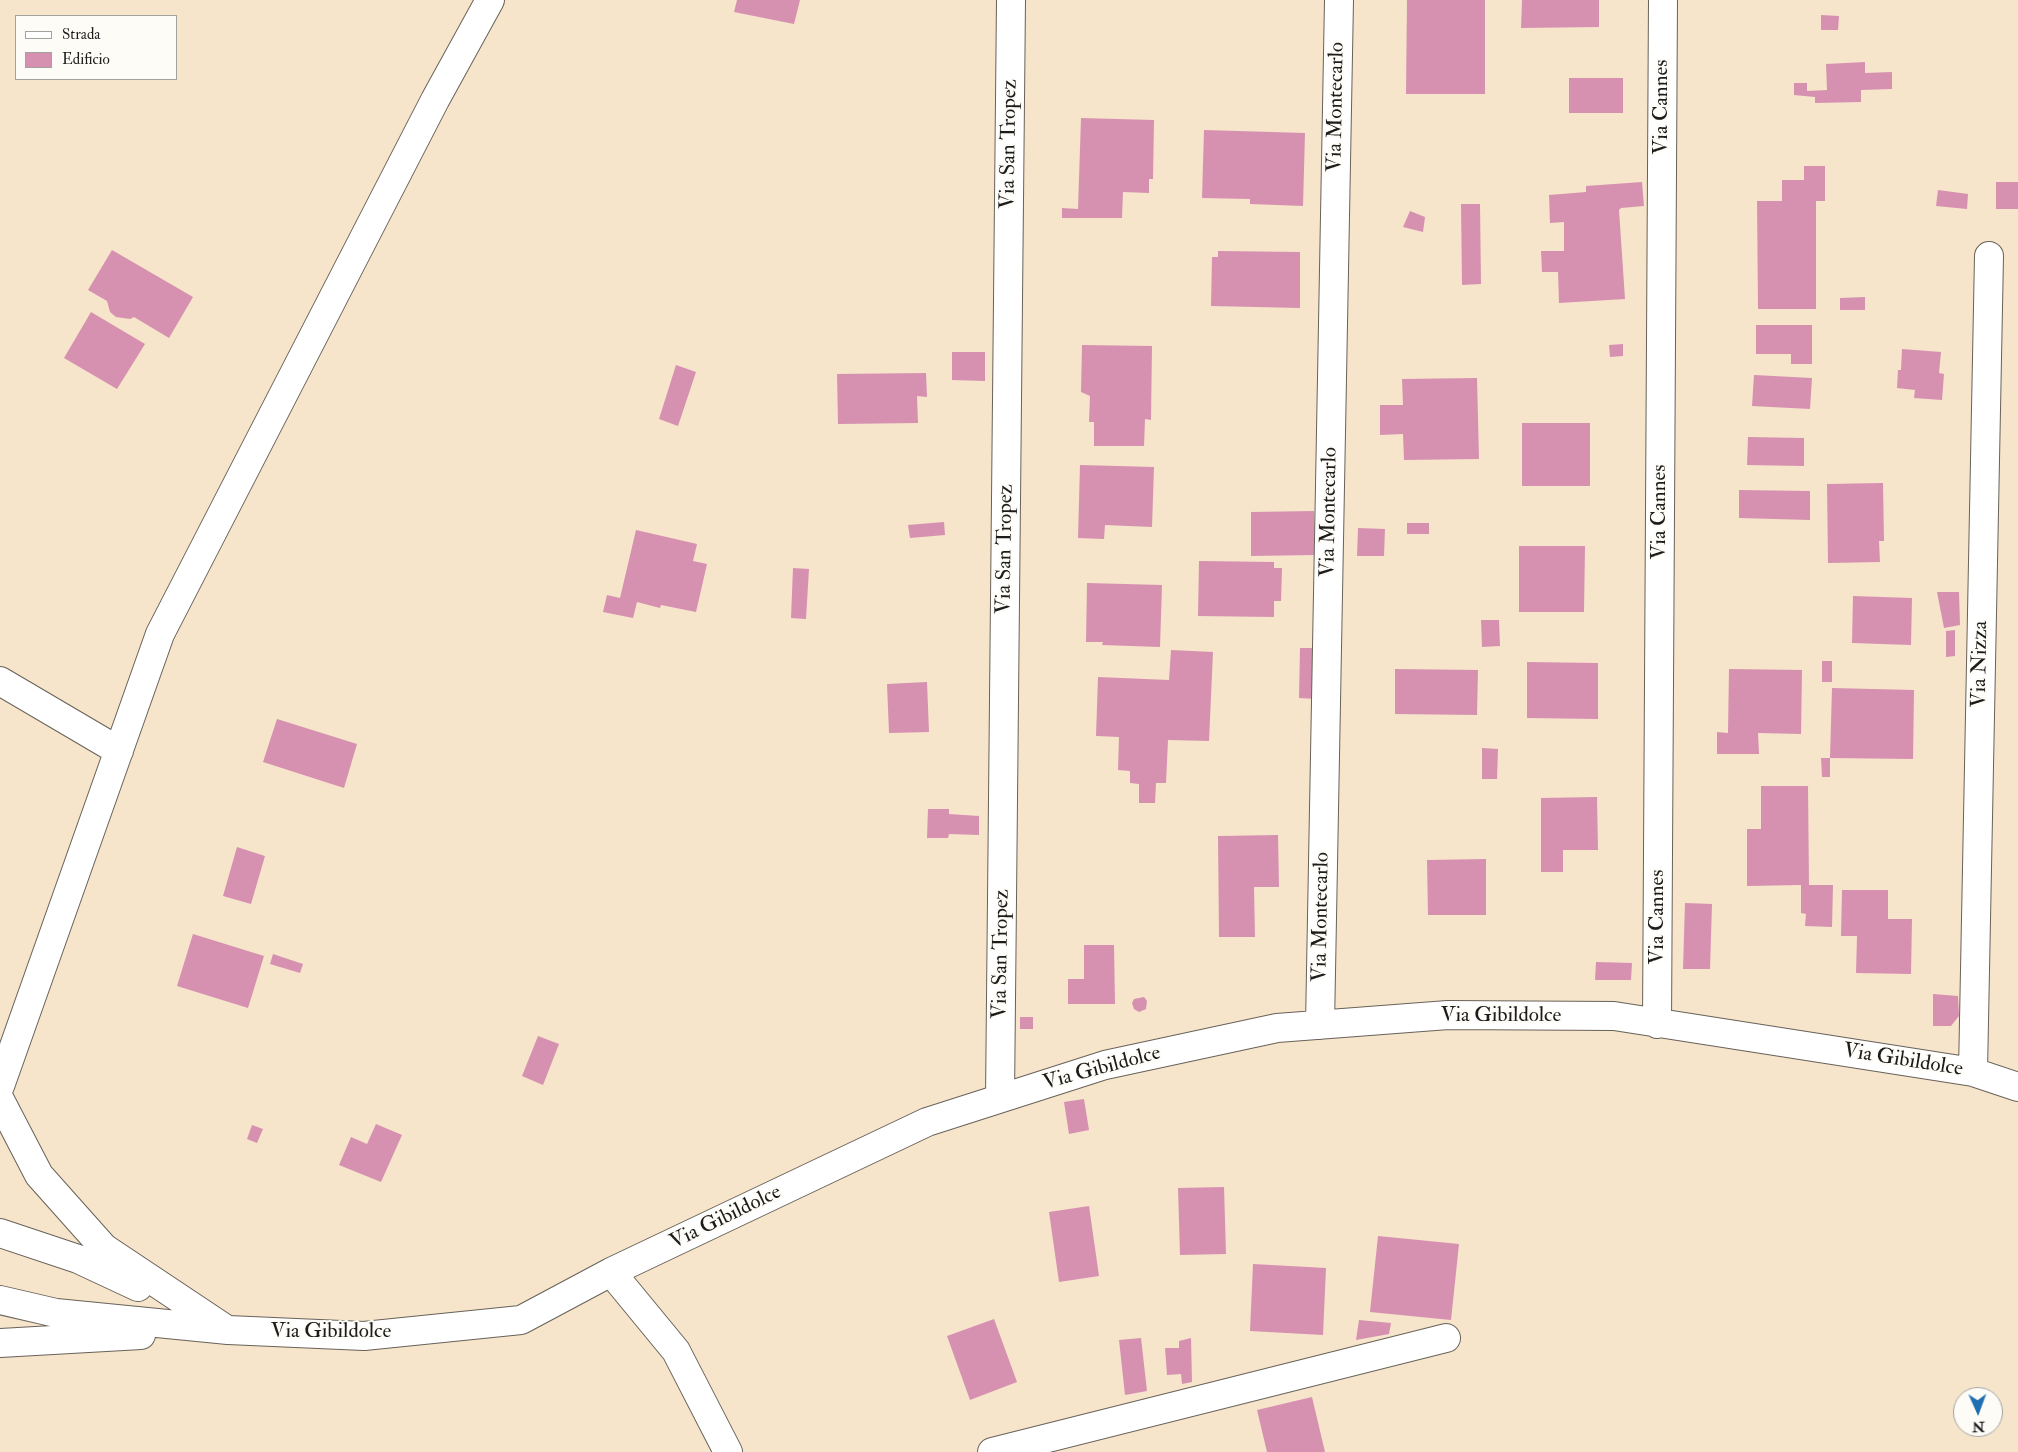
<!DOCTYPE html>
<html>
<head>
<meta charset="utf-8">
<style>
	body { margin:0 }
	#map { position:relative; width:2018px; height:1452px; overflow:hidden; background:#f6e4cb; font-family:"IM FELL Double Pica",serif }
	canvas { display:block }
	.legend { position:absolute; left:15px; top:15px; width:162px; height:65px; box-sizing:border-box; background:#fdfcf7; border:1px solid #a3a29f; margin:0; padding:6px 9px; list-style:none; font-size:15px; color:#1c1c1c }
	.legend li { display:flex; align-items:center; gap:10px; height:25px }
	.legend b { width:25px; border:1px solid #a3a29f }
	.north { position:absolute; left:1953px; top:1387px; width:50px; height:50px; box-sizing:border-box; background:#fdfcf7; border:1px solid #a3a29f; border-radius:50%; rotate:178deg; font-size:14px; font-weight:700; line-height:20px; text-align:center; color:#1c1c1c }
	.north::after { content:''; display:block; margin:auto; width:18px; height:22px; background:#1f6fb2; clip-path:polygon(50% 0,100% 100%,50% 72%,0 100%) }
</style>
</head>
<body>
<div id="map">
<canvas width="2018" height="1452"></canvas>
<ul class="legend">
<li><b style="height:6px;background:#fff"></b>Strada</li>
<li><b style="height:14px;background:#d691b1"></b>Edificio</li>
</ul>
<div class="north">N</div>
</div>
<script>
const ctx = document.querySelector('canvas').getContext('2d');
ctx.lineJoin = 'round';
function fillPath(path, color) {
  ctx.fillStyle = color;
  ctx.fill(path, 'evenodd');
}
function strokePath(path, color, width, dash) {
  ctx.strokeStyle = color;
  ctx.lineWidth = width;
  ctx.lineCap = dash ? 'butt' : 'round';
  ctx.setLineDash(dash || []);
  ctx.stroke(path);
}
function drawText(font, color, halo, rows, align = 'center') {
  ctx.font = font + ' "IM FELL Double Pica",serif';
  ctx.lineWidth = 4;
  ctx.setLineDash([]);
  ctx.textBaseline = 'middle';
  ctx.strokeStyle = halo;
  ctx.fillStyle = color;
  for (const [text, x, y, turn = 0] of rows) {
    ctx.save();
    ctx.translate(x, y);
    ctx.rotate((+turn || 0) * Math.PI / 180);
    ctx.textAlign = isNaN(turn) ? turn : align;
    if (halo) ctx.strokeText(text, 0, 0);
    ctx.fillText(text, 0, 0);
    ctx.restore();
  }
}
const building = new Path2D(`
	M 737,0 L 800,0 L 794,24 L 734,12 Z
	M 1407,0 L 1485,0 L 1485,94 L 1406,94 Z
	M 1522,0 L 1599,0 L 1599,27 L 1521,28 Z
	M 1821,15 L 1839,16 L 1838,30 L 1821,30 Z
	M 1865,62 L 1865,73 L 1892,72 L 1892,89 L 1861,90 L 1861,102 L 1815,103 L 1815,97 L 1794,95 L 1794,83 L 1807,83 L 1807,91 L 1827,90 L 1826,64 Z
	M 1569,78 L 1623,78 L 1623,113 L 1569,113 Z
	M 1081,118 L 1154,120 L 1153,179 L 1149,179 L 1149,193 L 1123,192 L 1122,218 L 1062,218 L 1062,208 L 1078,209 Z
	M 1204,130 L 1305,133 L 1303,206 L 1250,204 L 1250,199 L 1202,198 Z
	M 1804,166 L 1825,166 L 1825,201 L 1816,201 L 1816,309 L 1758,309 L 1757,201 L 1782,201 L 1782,180 L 1804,180 Z
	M 1642,182 L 1644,206 L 1621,208 L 1619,210 L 1625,299 L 1559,303 L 1558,272 L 1542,272 L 1541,251 L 1564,251 L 1564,222 L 1550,223 L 1549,195 L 1586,192 L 1586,186 Z
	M 1996,182 L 2018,182 L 2018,209 L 1996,209 Z
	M 1938,190 L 1968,194 L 1967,209 L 1936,206 Z
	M 1461,204 L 1480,204 L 1481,284 L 1462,285 Z
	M 1410,211 L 1425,217 L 1423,232 L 1403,227 Z
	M 112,250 L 193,297 L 169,338 L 134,317 L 130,319 L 116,317 L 110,312 L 107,301 L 88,290 Z
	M 1218,251 L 1300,252 L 1300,308 L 1211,306 L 1212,257 L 1218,257 Z
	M 1865,297 L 1865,310 L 1840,310 L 1840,298 Z
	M 91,312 L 145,344 L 117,389 L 64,358 Z
	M 1756,325 L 1812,325 L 1812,364 L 1791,364 L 1791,354 L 1756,354 Z
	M 1623,344 L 1623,356 L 1610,357 L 1609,345 Z
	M 1082,345 L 1152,346 L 1151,420 L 1145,419 L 1144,446 L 1094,446 L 1094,422 L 1089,422 L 1090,396 L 1081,392 Z
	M 1902,349 L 1941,352 L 1939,373 L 1944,374 L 1942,400 L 1914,398 L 1915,390 L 1897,388 L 1898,370 L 1901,370 Z
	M 952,352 L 985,352 L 985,381 L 952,380 Z
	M 676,365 L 696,372 L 678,426 L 659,419 Z
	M 926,373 L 927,397 L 917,396 L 918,423 L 838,424 L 837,374 Z
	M 1754,375 L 1812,378 L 1810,409 L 1752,406 Z
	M 1477,378 L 1479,459 L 1404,460 L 1403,434 L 1380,435 L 1380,405 L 1403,405 L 1402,379 Z
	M 1522,423 L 1590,423 L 1590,486 L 1522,486 Z
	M 1748,437 L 1804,438 L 1804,466 L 1747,465 Z
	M 1080,465 L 1154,467 L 1152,527 L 1105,525 L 1104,539 L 1078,538 Z
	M 1883,483 L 1884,541 L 1879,541 L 1880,562 L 1828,563 L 1827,484 Z
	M 1739,490 L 1810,491 L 1810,520 L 1739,518 Z
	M 1314,511 L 1315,555 L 1251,556 L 1251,512 Z
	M 944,522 L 945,535 L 910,538 L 908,525 Z
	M 1407,523 L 1429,523 L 1429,534 L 1407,534 Z
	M 1358,528 L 1385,529 L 1384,556 L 1357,556 Z
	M 636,530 L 697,544 L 693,561 L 707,564 L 696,612 L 661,605 L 660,608 L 637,602 L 633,618 L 603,612 L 607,595 L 620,598 Z
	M 1519,546 L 1585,546 L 1584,612 L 1519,612 Z
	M 1199,561 L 1274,562 L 1274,568 L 1282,568 L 1281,601 L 1274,601 L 1274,617 L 1198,616 Z
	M 793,568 L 809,569 L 806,619 L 791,618 Z
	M 1087,583 L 1162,585 L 1160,647 L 1102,645 L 1103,642 L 1086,642 Z
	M 1937,592 L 1959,592 L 1960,625 L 1944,628 Z
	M 1853,596 L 1912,598 L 1911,645 L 1852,643 Z
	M 1481,620 L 1499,620 L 1500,646 L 1482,647 Z
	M 1955,630 L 1955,656 L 1946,657 L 1946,631 Z
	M 1300,648 L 1318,648 L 1316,699 L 1299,698 Z
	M 1171,650 L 1213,652 L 1209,741 L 1168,740 L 1166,783 L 1156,783 L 1155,803 L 1139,803 L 1139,784 L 1130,783 L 1130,771 L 1118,770 L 1119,737 L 1096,736 L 1098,677 L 1169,680 Z
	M 1822,661 L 1832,661 L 1832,682 L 1822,682 Z
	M 1527,662 L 1598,663 L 1598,719 L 1527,718 Z
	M 1395,669 L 1478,670 L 1477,715 L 1395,714 Z
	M 1729,669 L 1802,670 L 1801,734 L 1758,733 L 1759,754 L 1717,754 L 1717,732 L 1728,733 Z
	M 927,682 L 929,732 L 889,733 L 887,684 Z
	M 1832,688 L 1914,690 L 1913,759 L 1830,758 Z
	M 277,719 L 357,744 L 344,788 L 263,762 Z
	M 1482,748 L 1498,749 L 1497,779 L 1482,779 Z
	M 1821,758 L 1830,758 L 1830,777 L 1822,777 Z
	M 1761,786 L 1808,786 L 1809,885 L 1833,885 L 1832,927 L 1805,926 L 1806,914 L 1801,913 L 1801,885 L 1747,886 L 1747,829 L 1761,829 Z
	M 1597,797 L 1598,850 L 1563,850 L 1563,872 L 1541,872 L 1541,798 Z
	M 928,809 L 949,809 L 949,814 L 979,816 L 979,835 L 949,834 L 948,838 L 927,838 Z
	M 1278,835 L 1279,887 L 1254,887 L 1255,937 L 1219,937 L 1218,836 Z
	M 237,847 L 265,856 L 251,904 L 223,896 Z
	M 1486,859 L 1486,915 L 1428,915 L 1427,860 Z
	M 1842,890 L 1888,890 L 1888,919 L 1912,919 L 1911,974 L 1856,973 L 1857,936 L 1841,936 Z
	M 1685,903 L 1712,904 L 1710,969 L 1683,969 Z
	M 193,934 L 264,956 L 248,1008 L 177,986 Z
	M 1084,945 L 1114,945 L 1115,1004 L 1068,1004 L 1068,979 L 1084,979 Z
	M 273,954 L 303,964 L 300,973 L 270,964 Z
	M 1596,962 L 1632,963 L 1631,980 L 1595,980 Z
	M 1933,994 L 1958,996 L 1959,1016 L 1951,1026 L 1933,1026 Z
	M 1144,997 L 1147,1001 L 1146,1009 L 1139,1012 L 1134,1009 L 1132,1003 L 1134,999 Z
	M 1020,1017 L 1033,1017 L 1033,1029 L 1020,1029 Z
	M 538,1036 L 559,1044 L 543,1085 L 522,1076 Z
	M 1084,1099 L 1089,1130 L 1069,1134 L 1064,1102 Z
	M 376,1124 L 402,1135 L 381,1182 L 339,1165 L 351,1137 L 367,1144 Z
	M 252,1125 L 263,1129 L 257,1143 L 247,1139 Z
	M 1224,1187 L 1226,1254 L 1180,1255 L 1178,1188 Z
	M 1089,1206 L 1099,1276 L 1059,1282 L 1049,1212 Z
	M 1378,1236 L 1459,1244 L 1451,1320 L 1370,1312 Z
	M 1253,1264 L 1326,1268 L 1323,1335 L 1250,1331 Z
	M 994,1319 L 1017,1382 L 970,1400 L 947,1336 Z
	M 1359,1320 L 1391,1323 L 1389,1334 L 1356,1340 Z
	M 1141,1338 L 1147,1391 L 1125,1395 L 1119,1340 Z
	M 1191,1338 L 1192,1382 L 1182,1384 L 1181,1374 L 1167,1375 L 1165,1348 L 1179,1348 L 1179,1341 Z
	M 1312,1397 L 1325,1452 L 1267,1452 L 1257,1410 Z`);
const minor = new Path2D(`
	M 0,681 L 119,751
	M 1657,1024 L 1663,0
	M 1320,1025 L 1339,0
	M 1973,1072 L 1989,256
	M 0,1086 L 160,634 L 435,100 L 490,0
	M 1000,1098 L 1011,0
	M 0,1100 L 39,1175 L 104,1248 L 224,1328
	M 0,1233 L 78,1259 L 138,1287
	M 611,1272 L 676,1351 L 728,1452
	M 0,1300 L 56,1313 L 228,1330 L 364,1336 L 521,1320 L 611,1272 L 927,1122 L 1105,1065 L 1277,1028 L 1448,1015 L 1614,1016 L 1973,1072 L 2018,1087
	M 0,1343 L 141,1335
	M 992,1452 L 1446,1338`);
const streetNames = [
	["Via Montecarlo",1337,107,-89],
	["Via Cannes",1662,107,-90],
	["Via San Tropez",1010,144,-89],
	["Via Montecarlo",1330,512,-89],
	["Via Cannes",1660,512,-90],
	["Via San Tropez",1006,549,-89],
	["Via Nizza",1981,664,-89],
	["Via Montecarlo",1322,917,-89],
	["Via Cannes",1658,917,-90],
	["Via San Tropez",1002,954,-89],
	["Via Gibildolce",1501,1016],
	["Via Gibildolce",1903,1061,9],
	["Via Gibildolce",1102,1069,-15],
	["Via Gibildolce",726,1218,-26],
	["Via Gibildolce",331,1332]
];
fillPath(building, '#d691b1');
strokePath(minor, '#686259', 30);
strokePath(minor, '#fff', 28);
drawText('21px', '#1c1c1c', '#fdfcf7', streetNames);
</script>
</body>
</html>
